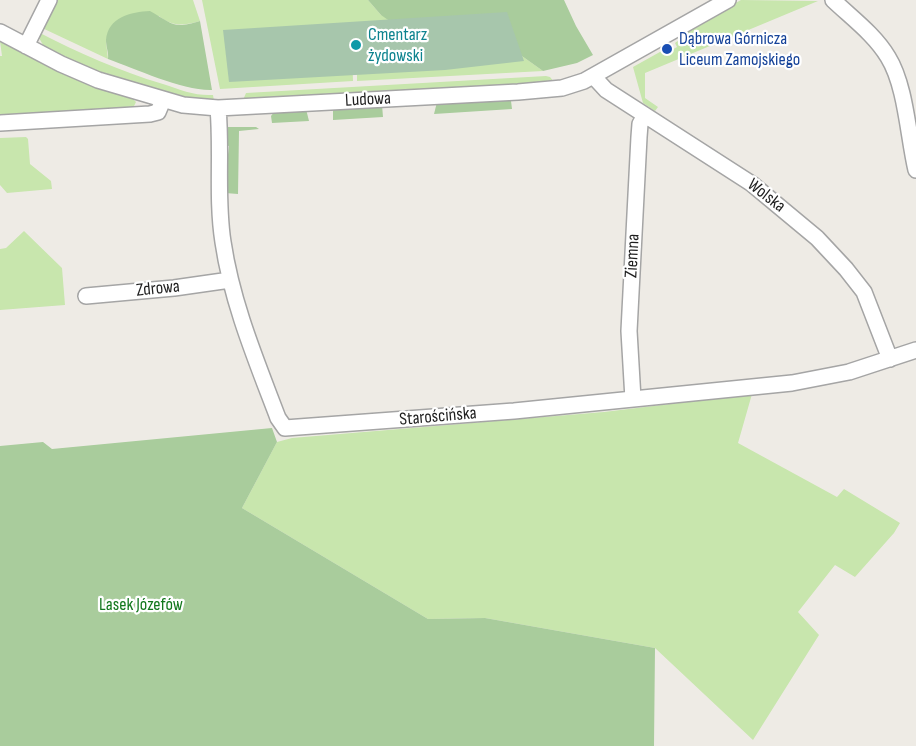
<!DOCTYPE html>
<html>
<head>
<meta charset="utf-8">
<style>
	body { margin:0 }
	canvas { display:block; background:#eeebe5 }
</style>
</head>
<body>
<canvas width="916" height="746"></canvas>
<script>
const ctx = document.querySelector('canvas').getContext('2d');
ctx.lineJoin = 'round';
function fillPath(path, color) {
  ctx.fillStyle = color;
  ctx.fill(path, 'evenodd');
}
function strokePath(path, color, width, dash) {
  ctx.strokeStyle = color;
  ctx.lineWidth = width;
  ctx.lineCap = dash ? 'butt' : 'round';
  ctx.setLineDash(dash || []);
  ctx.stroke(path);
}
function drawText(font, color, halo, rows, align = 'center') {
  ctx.font = font + ' "Sofia Sans Condensed",sans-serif';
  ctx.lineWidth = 4.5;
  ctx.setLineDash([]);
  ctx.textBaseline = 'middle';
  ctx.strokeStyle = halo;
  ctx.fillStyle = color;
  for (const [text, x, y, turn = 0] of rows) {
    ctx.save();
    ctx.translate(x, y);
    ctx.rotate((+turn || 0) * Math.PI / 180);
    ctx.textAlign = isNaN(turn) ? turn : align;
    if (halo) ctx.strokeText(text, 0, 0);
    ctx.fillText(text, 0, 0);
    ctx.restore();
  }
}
const grass = new Path2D(`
	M 54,0 L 193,0 L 200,21 C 183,26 173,27 159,16 L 106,42 L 108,59 L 40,27 Z
	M 202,0 L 368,0 L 381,15 L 505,44 L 543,71 L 357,81 L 357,52 L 352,52 L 353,81 L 220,89 Z
	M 741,0 L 818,1 L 645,73 L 645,98 L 658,107 L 655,111 L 643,103 L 633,67 L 667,48 L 670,51 L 677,47 L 675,43 L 679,40 L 676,36 Z
	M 38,32 C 79,53 119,71 163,84 C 181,90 195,96 213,95 L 214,101 L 193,100 L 179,96 L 89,69 L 43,45 L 38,36 Z
	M 0,41 C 35,59 68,79 106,89 C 116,92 129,93 136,102 L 133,108 L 0,117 L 0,56 L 2,56 Z
	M 546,76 L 550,77 L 554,82 L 243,100 L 246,93 Z
	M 26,137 L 28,139 L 30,164 L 51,181 L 52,189 L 7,193 L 0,185 L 0,138 Z
	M 24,231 L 62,268 L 65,305 L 0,310 L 0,249 L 6,248 Z
	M 752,394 L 738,443 L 837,497 L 844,489 L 900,523 L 894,533 L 855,577 L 835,565 L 798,612 L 819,635 L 753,740 L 655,648 L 485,618 L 428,619 L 242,508 L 277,442 L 292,438 L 604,412 Z`);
const forest = new Path2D(`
	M 368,0 L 564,0 L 576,26 L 593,55 L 577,63 L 543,71 L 505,44 L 394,24 L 381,15 Z
	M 150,11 C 172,23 172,30 200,21 L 212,90 C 183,91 136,69 108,59 C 109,53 106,47 106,40 C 108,17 131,12 150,11 Z
	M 509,98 L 511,101 L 512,109 L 434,114 L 437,102 Z
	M 382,105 L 383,117 L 333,120 L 333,108 Z
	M 306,109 L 309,121 L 272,123 L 271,116 L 275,111 Z
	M 225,127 L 256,127 L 259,129 L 239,131 L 238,194 L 225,193 L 224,163 L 227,163 L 229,146 L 224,145 Z
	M 272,428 L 277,442 L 242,508 L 428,619 L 485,618 L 655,648 L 654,746 L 0,746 L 0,446 L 43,442 L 52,449 Z`);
const cemetery = new Path2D(`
	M 507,12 L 524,61 L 445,70 L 229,82 L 223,30 Z`);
const minor = new Path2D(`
	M 833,0 C 852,18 875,35 888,57 C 906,86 908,136 916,170
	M 0,32 L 61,64 L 98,80 L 183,105 L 218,108 L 518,92 L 562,88 L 584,81 L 728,0
	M 26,46 L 49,0
	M 594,77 L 606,90 L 752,184 L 817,238 L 846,269 L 864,292 L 890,359
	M 218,108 C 222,152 216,198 223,242 C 232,303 256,360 278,418 L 285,428 L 514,411 L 792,383 L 849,372 L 916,350
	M 0,123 L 150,114 L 158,112 L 163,100
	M 86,296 L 174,288 L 230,280
	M 633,399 L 629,331 L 639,137 L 640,124 L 645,115`);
const markers = [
	[356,45,6,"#0f9aa8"],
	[667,49,6,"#1a4fb4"]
];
const cultureNames = [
	["Cmentarz",368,35],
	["żydowski",368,56]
];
const transitNames = [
	["Dąbrowa Górnicza",679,39],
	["Liceum Zamojskiego",679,60]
];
const streetNames = [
	["Ludowa",368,100,-3],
	["Wolska",766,196,38],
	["Ziemna",633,256,-87],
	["Zdrowa",158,289,-6],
	["Starościńska",438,417,-5]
];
const parkNames = [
	["Lasek Józefów",141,605]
];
fillPath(grass, '#c8e6ad');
fillPath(forest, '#a9cc9c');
fillPath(cemetery, '#a7c6ac');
strokePath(minor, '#a5a5a5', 18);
strokePath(minor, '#fff', 15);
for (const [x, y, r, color] of markers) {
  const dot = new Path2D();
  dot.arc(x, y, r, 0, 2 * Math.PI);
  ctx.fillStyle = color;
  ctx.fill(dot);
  strokePath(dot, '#fff', 2);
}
drawText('18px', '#0d838f', '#fff', cultureNames, 'left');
drawText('18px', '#164399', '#fff', transitNames, 'left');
drawText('18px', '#1e1e1e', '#fff', streetNames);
drawText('18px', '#12771c', '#fff', parkNames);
</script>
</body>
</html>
